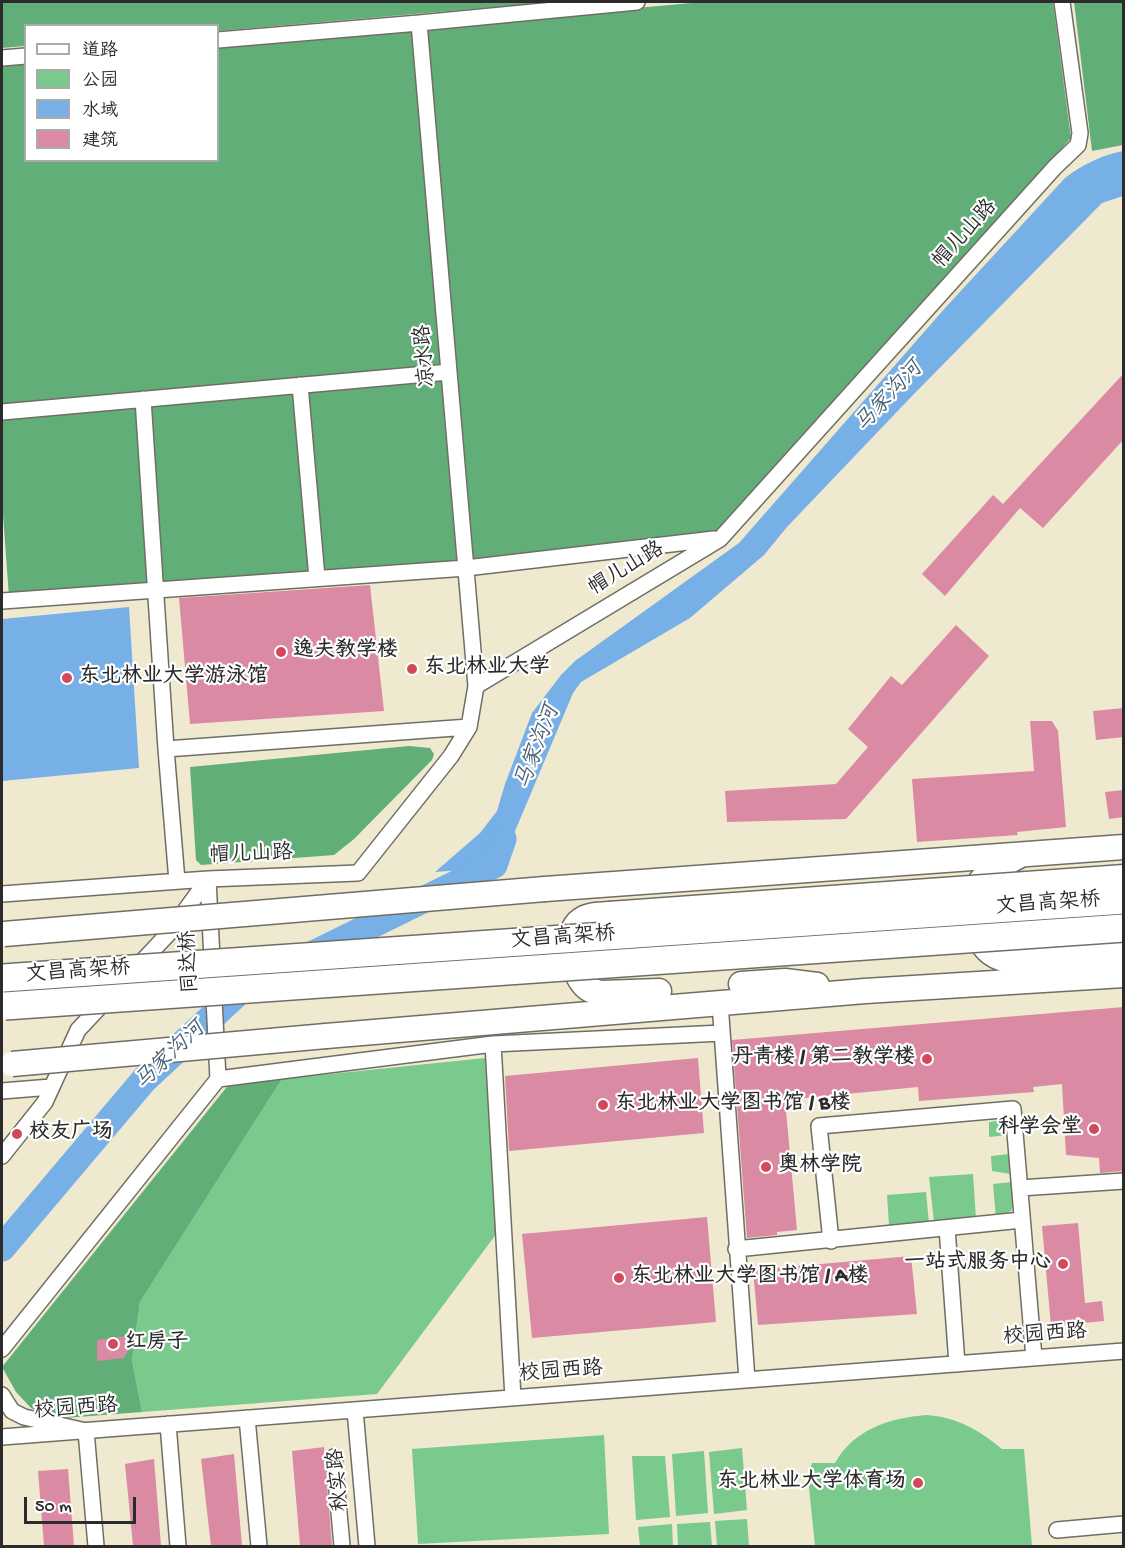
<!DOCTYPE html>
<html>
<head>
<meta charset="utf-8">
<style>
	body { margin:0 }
	#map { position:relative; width:1125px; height:1548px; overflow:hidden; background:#efe9cf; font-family:"Gochi Hand","LXGW WenKai TC",sans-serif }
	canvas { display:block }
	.frame { position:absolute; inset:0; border:3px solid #2b2b2b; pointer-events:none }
	.legend { position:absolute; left:24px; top:24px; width:195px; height:138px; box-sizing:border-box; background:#fff; border:2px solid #aaa; margin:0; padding:8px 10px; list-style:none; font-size:18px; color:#2b2b2b }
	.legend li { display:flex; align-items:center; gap:12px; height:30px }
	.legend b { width:30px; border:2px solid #aaa }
	.scale { position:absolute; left:24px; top:1497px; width:112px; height:27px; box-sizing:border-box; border:3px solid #2b2b2b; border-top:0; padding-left:8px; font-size:18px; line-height:21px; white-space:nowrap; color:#2b2b2b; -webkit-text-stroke:4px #fff; paint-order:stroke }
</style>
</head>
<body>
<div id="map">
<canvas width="1125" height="1548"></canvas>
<div class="frame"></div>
<ul class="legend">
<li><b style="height:8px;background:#fff"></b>道路</li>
<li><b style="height:16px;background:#79ca8c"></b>公园</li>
<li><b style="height:16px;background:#77b0e7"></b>水域</li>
<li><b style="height:16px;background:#db8aa4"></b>建筑</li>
</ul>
<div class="scale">50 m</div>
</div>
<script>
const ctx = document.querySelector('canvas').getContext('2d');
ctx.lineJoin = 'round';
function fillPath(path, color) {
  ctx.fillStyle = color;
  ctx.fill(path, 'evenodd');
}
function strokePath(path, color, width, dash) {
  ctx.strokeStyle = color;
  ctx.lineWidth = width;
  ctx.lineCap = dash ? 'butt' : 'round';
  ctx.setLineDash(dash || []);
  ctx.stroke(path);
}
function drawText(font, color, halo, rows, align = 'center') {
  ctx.font = font + ' "Gochi Hand","LXGW WenKai TC",sans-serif';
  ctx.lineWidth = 4.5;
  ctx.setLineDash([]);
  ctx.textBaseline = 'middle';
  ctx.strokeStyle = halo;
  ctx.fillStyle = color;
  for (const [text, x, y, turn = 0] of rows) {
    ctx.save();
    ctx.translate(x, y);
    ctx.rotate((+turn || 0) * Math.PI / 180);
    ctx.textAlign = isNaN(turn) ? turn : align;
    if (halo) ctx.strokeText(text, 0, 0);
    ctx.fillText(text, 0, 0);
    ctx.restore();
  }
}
const green = new Path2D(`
	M 485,1058 L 497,1233 L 377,1394 L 142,1412 L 132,1360 L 140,1302 L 282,1079 Z
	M 1003,1120 L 1008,1135 L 989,1137 L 989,1122 Z
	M 1009,1154 L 1010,1174 L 992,1171 L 991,1156 Z
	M 973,1174 L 976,1219 L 934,1222 L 929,1177 Z
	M 1012,1182 L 1013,1207 L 1011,1211 L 996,1218 L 993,1184 Z
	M 926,1192 L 929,1223 L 889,1226 L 887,1195 Z
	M 926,1415 C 957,1417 979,1430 1002,1449 L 1024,1449 L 1032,1546 L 815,1546 L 808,1478 L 812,1463 L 835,1463 C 854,1429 890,1418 926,1415 Z
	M 604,1435 L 609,1534 L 418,1544 L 412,1449 Z
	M 742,1448 L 747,1510 L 714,1514 L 709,1452 Z
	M 704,1451 L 708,1513 L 676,1516 L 672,1454 Z
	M 665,1456 L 670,1517 L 636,1520 L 632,1456 Z
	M 747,1519 L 749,1546 L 717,1546 L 715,1521 Z
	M 710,1522 L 712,1546 L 678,1546 L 677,1524 Z
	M 672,1524 L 673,1546 L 640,1546 L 638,1527 Z`);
const forest = new Path2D(`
	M 2,2 L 554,2 L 218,31 L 218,26 L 26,26 L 25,46 L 2,48 Z
	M 703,2 L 1053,2 L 1071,138 L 718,533 L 471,562 L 425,27 Z
	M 1074,2 L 1123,2 L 1123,145 L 1092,151 Z
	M 413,29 L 459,560 L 9,597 L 2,501 L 2,63 L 25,61 L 26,160 L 218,160 L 218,45 Z
	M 409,746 L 430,748 L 434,754 L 432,760 L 354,839 L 334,855 L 201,865 L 196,860 L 190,767 Z
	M 282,1079 L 140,1302 L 132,1360 L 142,1412 L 52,1419 L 31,1408 L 16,1392 L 2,1367 L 230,1083 Z`);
const water = new Path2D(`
	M 1123,151 L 1123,196 L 1102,203 L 912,396 L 787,527 L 764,555 L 690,618 L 581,682 L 573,693 L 500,867 L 435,872 L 480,833 L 497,811 L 505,784 L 532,713 L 561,675 L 575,661 L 739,543 L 946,307 L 1065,178 C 1082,165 1102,155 1123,151 Z
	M 129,607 L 139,768 L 2,781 L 2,619 Z`);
const river = new Path2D(`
	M 2,1248 L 144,1080 L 242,989 L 494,865 L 503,839`);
const building = new Path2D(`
	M 1124,373 L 1124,439 L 1043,528 L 1020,508 L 945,596 L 922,574 L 993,495 L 1003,504 Z
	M 370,585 L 384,711 L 190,724 L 179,598 Z
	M 956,625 L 989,656 L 846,819 L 727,822 L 725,791 L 836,784 L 868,747 L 848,729 L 891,676 L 902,685 Z
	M 1124,708 L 1124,737 L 1096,740 L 1093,711 Z
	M 1030,721 L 1052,721 L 1058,731 L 1066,827 L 1017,832 L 1018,835 L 917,842 L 912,779 L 1034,771 Z
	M 1124,790 L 1124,817 L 1109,819 L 1105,792 Z
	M 1124,1007 L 1123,1171 L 1100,1173 L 1099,1158 L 1066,1155 L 1062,1084 L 1033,1087 L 1034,1092 L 919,1101 L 918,1087 L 785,1100 L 797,1230 L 777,1232 L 777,1235 L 747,1238 L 732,1040 Z
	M 698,1058 L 704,1133 L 509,1151 L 505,1076 Z
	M 707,1217 L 716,1322 L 532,1338 L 522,1234 Z
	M 1078,1223 L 1085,1303 L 1102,1301 L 1104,1321 L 1051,1326 L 1042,1226 Z
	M 911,1256 L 917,1314 L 758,1325 L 753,1270 Z
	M 128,1336 L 129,1349 L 124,1358 L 97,1361 L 97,1340 Z
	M 324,1447 L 332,1546 L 300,1546 L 292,1451 Z
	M 234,1454 L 242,1546 L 211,1546 L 201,1459 Z
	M 154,1459 L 161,1546 L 133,1546 L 125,1464 Z
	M 68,1469 L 74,1546 L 44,1546 L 38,1471 Z`);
const street = new Path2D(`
	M 419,23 L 476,686
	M 218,40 L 419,23 L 637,2
	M 2,58 L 26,56
	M 300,385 L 317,578
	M 143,399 L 166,749
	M 2,412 L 449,372
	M 2,601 L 466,568 L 714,539
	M 208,879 L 218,1079
	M 177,881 L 166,749 L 469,727
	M 2,894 L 208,879 L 358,873 L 451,756 L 469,727 L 476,686 L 720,539 L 1055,167 L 1078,145 L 1080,133 L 1062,2
	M 136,968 L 169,933 L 208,879
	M 720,1003 L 747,1380
	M 493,1044 L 513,1398
	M 2,1091 L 51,1087
	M 2,1156 L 45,1102 L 78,1030 L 108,998
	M 1020,1188 L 1124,1181
	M 947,1228 L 957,1364
	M 831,1241 L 819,1126 L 1013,1109 L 1034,1358
	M 736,1249 L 1022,1220
	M 2,1349 L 218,1079 L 493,1044 L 722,1033
	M 2,1395 L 12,1411 L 24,1417 L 86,1431 L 96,1546
	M 355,1410 L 367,1546
	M 247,1418 L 259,1546
	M 168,1424 L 178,1546
	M 2,1437 L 1124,1351
	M 334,1457 L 342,1546
	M 1057,1530 L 1124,1524`);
const primary = new Path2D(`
	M 1019,856 C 1007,863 987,871 980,882 C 967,901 973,939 991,953 C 999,959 1007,960 1017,962 L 1124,954
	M 545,889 L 1124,847
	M 609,914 C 601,915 588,914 581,920 C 563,932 571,972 585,986 C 590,991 596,992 602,993 L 659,991
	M 741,984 L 785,981 L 817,985
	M 326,1036 L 865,991 L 1124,975`);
const primaryBridge = new Path2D(`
	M 609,914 L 1124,877
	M 4,934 L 545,889
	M 12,1064 L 326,1036`);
const highwayBridge = new Path2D(`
	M 3,978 L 1124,900
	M 5,1006 L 1124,928`);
const markers = [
	[281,652,6,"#d1495b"],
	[412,669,6,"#d1495b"],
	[67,678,6,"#d1495b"],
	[927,1059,6,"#d1495b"],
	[603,1105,6,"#d1495b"],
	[1094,1129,6,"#d1495b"],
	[17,1134,6,"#d1495b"],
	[766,1167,6,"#d1495b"],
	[1063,1264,6,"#d1495b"],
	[619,1278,6,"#d1495b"],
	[113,1344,6,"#d1495b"],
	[918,1483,6,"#d1495b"]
];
const streetNames = [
	["帽儿山路",966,235,-48],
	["凉水路",427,356,-95],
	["帽儿山路",627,570,-31],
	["帽儿山路",251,856,-2],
	["文昌高架桥",1048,905,-4],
	["文昌高架桥",563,939,-4],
	["同达桥",191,962,-93],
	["文昌高架桥",78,973,-4],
	["校园西路",1045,1336,-4],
	["校园西路",561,1373,-4],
	["校园西路",76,1410,-4],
	["秋实路",340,1480,-95]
];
const poiNames = [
	["逸夫教学楼",293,652],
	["东北林业大学",424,669],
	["东北林业大学游泳馆",79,678],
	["丹青楼 / 第二教学楼",915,1059,"right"],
	["东北林业大学图书馆 / B楼",615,1105],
	["科学会堂",1082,1129,"right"],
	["校友广场",29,1134],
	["奥林学院",778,1167],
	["一站式服务中心",1051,1264,"right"],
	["东北林业大学图书馆 / A楼",631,1278],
	["红房子",125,1344],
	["东北林业大学体育场",906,1483,"right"]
];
const waterNames = [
	["马家沟河",890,398,-47],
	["马家沟河",539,748,-69],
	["马家沟河",171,1057,-44]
];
fillPath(green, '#79ca8c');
fillPath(forest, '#62ae78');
fillPath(water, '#77b0e7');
strokePath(river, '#77b0e7', 27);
fillPath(building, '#db8aa4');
strokePath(street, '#706e64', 18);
strokePath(primary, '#706e64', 27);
strokePath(street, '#fff', 15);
strokePath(primary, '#fff', 24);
strokePath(primaryBridge, '#706e64', 27, []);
strokePath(highwayBridge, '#706e64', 30, []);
strokePath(primaryBridge, '#fff', 24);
strokePath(highwayBridge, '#fff', 27);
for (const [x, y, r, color] of markers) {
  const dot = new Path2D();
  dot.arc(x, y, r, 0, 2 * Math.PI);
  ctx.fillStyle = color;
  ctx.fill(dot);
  strokePath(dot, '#fff', 2);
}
drawText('21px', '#2b2b2b', '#fff', streetNames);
drawText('bold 21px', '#2b2b2b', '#fff', poiNames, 'left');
drawText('italic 22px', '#496076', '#fff', waterNames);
</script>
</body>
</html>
